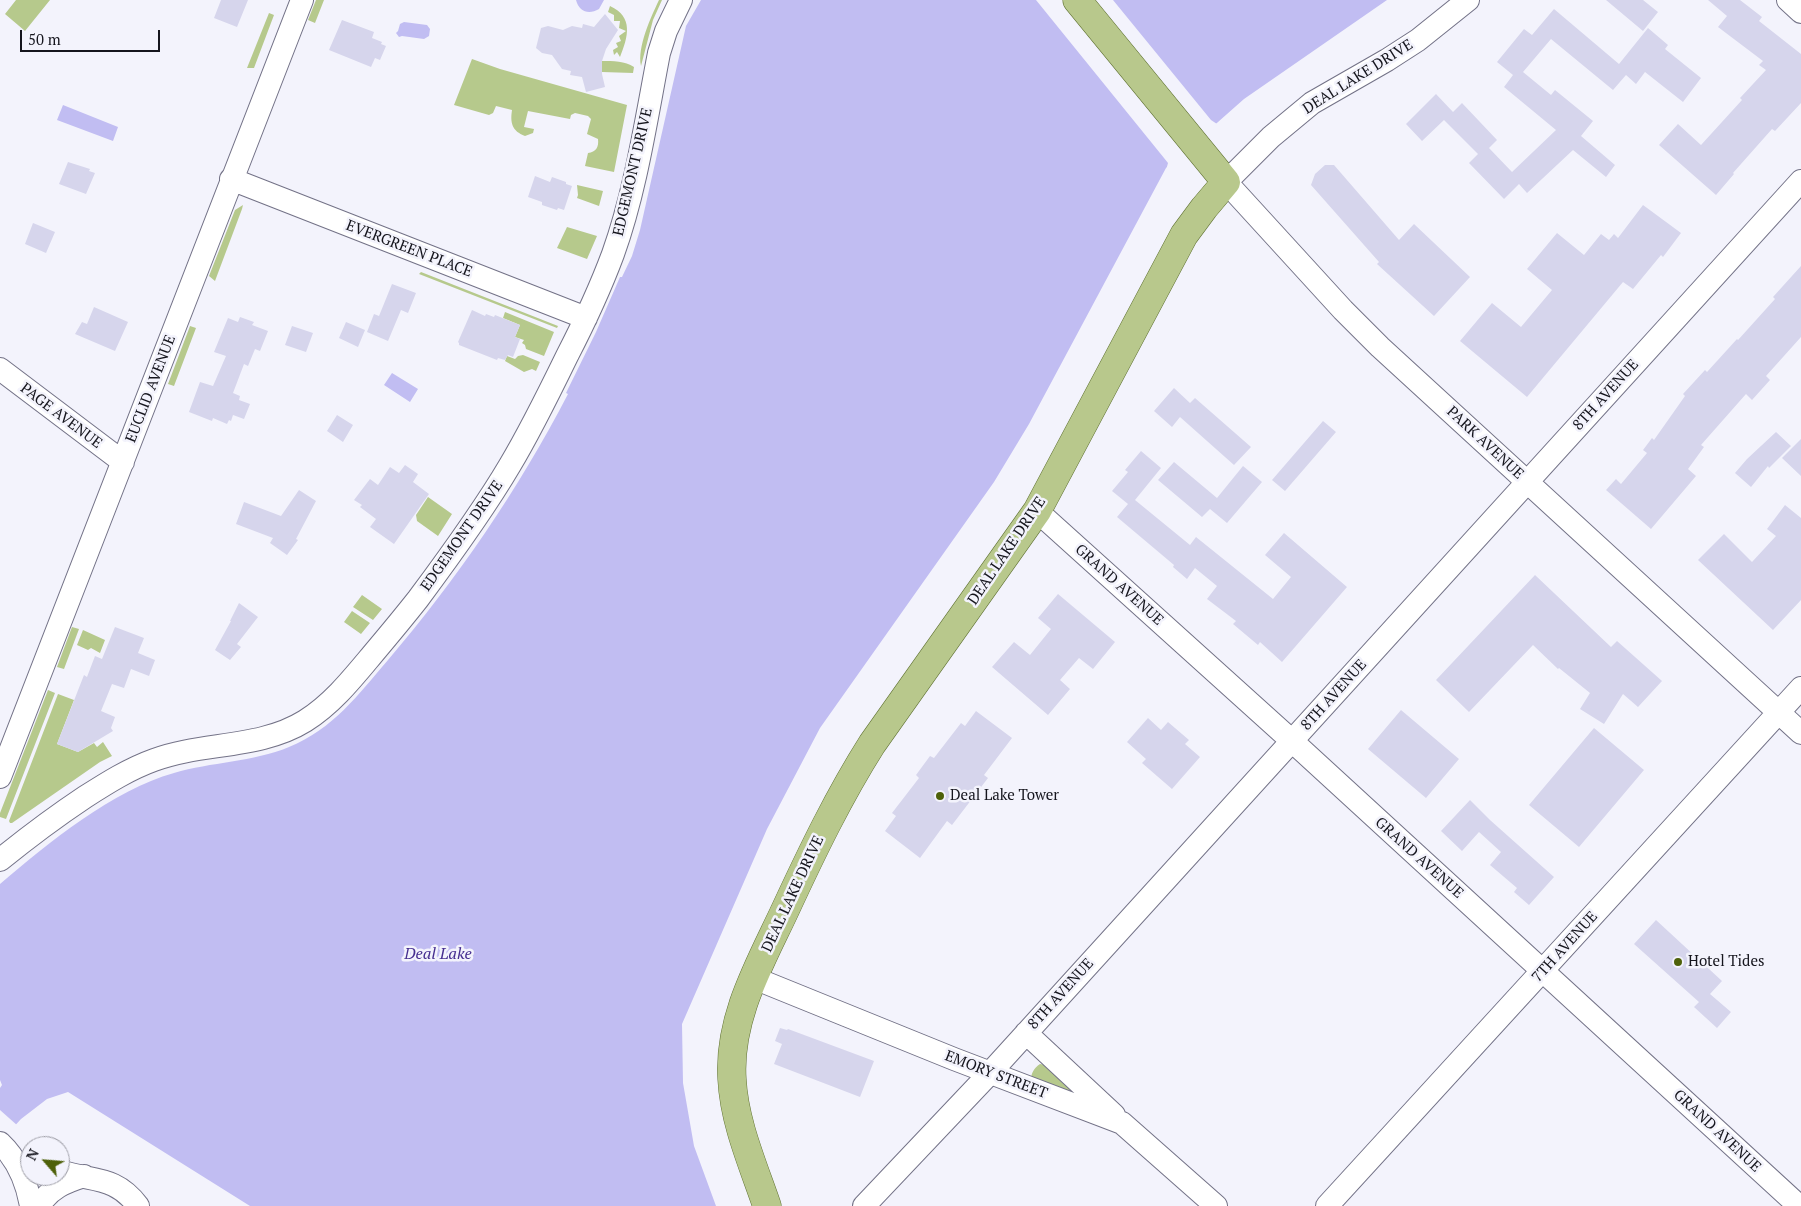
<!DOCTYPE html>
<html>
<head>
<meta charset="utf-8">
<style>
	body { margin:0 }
	#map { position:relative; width:1801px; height:1206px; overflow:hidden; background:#f3f3fc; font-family:"PT Serif",serif }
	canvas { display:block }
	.north { position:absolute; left:20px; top:1136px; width:50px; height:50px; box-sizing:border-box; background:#f3f3fc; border:1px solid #9a9aa3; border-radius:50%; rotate:297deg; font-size:14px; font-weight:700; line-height:20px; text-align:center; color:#15151d }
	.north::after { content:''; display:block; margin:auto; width:18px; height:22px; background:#4e610a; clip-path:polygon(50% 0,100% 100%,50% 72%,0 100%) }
	.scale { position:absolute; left:20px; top:30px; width:140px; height:22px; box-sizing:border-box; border:2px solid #15151d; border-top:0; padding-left:6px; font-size:15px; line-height:18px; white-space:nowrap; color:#15151d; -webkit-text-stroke:4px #f3f3fc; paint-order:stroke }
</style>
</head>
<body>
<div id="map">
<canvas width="1801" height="1206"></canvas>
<div class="north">N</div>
<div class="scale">50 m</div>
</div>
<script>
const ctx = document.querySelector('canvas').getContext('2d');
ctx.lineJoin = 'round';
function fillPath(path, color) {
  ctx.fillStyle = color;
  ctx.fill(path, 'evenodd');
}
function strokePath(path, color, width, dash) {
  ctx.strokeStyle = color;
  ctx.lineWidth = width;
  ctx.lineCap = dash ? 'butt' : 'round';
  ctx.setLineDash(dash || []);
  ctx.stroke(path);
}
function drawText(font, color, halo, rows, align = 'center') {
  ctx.font = font + ' "PT Serif",serif';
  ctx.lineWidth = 5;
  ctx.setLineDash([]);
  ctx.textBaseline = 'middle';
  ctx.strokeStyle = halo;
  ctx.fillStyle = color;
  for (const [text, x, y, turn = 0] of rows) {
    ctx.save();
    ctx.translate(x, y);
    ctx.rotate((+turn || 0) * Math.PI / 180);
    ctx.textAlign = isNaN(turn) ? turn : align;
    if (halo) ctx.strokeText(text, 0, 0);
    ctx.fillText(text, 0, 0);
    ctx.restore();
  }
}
const green = new Path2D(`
	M 16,0 L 50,0 L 25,31 L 5,14 Z
	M 316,0 L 324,0 L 315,23 L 308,20 Z
	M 659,0 L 662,0 L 653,20 L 641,66 C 637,47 651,17 659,0 Z
	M 610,6 C 634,17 628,37 620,57 L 617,52 L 614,55 L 613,50 L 618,47 L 616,43 L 621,41 L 619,36 L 626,31 L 619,28 L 620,21 L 614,21 L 614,15 L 608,12 Z
	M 269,13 L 274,15 L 254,68 L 247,68 Z
	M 472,59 L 500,69 L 627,105 L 614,172 L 585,166 L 588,153 C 596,152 599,147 598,139 L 587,134 L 591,119 L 588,116 L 575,113 L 571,115 L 570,119 L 528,111 L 524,127 L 534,129 L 533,133 L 525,136 C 512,131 510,123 512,110 L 496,106 L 493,113 L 489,115 L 454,105 Z
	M 602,61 C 613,61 625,61 634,67 L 633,73 L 602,72 Z
	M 577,185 L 603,191 L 599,206 L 577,198 L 578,195 Z
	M 243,205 L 242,209 L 215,281 L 209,276 L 235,210 Z
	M 567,227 L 597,236 L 587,259 L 557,248 Z
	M 421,272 L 558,326 L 557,328 L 419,274 Z
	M 505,312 L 554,332 L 544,356 L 526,349 L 525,345 L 522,343 L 524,340 L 515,337 L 520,325 L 503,318 Z
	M 190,326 L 196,328 L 174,386 L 168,384 Z
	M 523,355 L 540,362 L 536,371 L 532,369 L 524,372 L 505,361 L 507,356 L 515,359 L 518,356 Z
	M 428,497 L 452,514 L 438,536 L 417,521 L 416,515 Z
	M 362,595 L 382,609 L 373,620 L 353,607 Z
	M 352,611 L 370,623 L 361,634 L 344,622 Z
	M 72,627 L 79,629 L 64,669 L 57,667 Z
	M 83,630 L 105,640 L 100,653 L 91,648 L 88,650 L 77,645 Z
	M 48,690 L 55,693 L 6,819 L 0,817 L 0,813 Z
	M 58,694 L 74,700 L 57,744 L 78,752 L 94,743 L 97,747 L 103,742 L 112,756 L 100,762 L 12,823 L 10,823 L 9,821 Z
	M 1040,1064 L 1046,1065 L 1070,1088 L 1069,1092 L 1031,1080 C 1031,1073 1034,1068 1040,1064 Z`);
const water = new Path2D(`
	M 576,0 L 604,0 L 599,9 C 589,15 579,12 576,0 Z
	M 701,0 L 1387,0 L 1244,99 L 1166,168 L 1029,424 L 994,482 L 820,728 L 767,829 L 682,1024 L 683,1083 L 694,1146 L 716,1206 L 250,1206 L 68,1092 L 47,1099 L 21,1119 L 0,1142 L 0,1088 L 2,1085 L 0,1080 L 0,884 C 48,843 113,790 174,773 C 211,762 253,762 289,747 C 333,729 358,695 388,660 C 458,578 518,490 568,394 L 566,393 L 596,332 L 620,277 L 622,277 L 632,256 L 640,230 L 686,26 Z
	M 404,22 L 427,25 L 430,29 L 429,36 L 424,39 L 402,36 L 399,37 L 396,33 L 398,31 L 400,24 Z
	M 63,105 L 118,127 L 113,141 L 57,120 Z
	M 392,373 L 418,389 L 410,402 L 384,385 Z`);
const pier = new Path2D(`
	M 1036,0 L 1113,0 L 1211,120 L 1217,124 L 1219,124 L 1165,174 L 1168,163 L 1164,158 Z
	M 0,1110 L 18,1126 L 0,1145 Z`);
const building = new Path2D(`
	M 221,0 L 248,0 L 237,27 L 214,18 Z
	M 1606,0 L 1643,0 L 1658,12 L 1643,31 Z
	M 1708,0 L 1740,0 L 1762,17 L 1759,21 L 1801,54 L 1801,103 L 1775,131 L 1772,129 L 1733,173 L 1734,174 L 1716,195 L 1659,145 L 1678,124 L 1701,145 L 1742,100 L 1740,98 L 1766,70 L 1759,65 L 1763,61 L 1718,27 L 1727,16 Z
	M 1554,9 L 1619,64 L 1648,28 L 1668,45 L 1665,49 L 1701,78 L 1683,102 L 1645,72 L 1636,84 L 1626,75 L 1613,90 L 1551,39 L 1523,72 L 1551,95 L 1555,90 L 1593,121 L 1581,136 L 1615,165 L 1606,177 L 1573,150 L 1527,193 L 1519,184 L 1504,199 L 1469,163 L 1478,154 L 1444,120 L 1422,141 L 1406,124 L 1436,94 L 1453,112 L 1462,103 L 1497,140 L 1489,148 L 1512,172 L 1556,130 L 1504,87 L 1513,75 L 1497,62 L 1524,29 L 1532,35 Z
	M 605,14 L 618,30 L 606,49 L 602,61 L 602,74 L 605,87 L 586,92 L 582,77 L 570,75 L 571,71 L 562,69 L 552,55 L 542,53 L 536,48 L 541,28 L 548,26 L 563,30 L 572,26 L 582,28 L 583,24 L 594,27 Z
	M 342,20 L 374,32 L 372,38 L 382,42 L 381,44 L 386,46 L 380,60 L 375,58 L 371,67 L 329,50 Z
	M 68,162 L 90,169 L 89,171 L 95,173 L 86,194 L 59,184 Z
	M 1325,165 L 1334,165 L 1399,240 L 1414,224 L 1470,277 L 1434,316 L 1377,264 L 1379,262 L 1311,185 L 1315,174 Z
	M 535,176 L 550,182 L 552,177 L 566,182 L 566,184 L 572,186 L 564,210 L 558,208 L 557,210 L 542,205 L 542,202 L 528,197 Z
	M 1643,205 L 1681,233 L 1663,257 L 1661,255 L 1633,289 L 1623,282 L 1527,397 L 1460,341 L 1492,303 L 1521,327 L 1552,290 L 1527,269 L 1557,233 L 1584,255 L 1601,234 L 1609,240 L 1614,234 L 1618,238 Z
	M 33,223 L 55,232 L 46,253 L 25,244 Z
	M 1801,266 L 1801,337 L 1766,376 L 1770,380 L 1752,400 L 1746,394 L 1701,445 L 1704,447 L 1688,469 L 1696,476 L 1651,529 L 1606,490 L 1616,479 L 1621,484 L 1647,453 L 1643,450 L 1652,438 L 1654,440 L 1685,396 L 1683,394 L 1705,370 L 1707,372 L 1737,339 L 1738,340 L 1775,299 L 1773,297 Z
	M 392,284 L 416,293 L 408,313 L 401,310 L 388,341 L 367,332 L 374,314 L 379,316 Z
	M 94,307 L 128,322 L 115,351 L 75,334 L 82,322 L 87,324 Z
	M 472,310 L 485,316 L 486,314 L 494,317 L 495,315 L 520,325 L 515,337 L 520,339 L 513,357 L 508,355 L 505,360 L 498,358 L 497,360 L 459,345 L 459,343 L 458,342 Z
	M 240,317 L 254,322 L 252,325 L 268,331 L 260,351 L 255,349 L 248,366 L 244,364 L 233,393 L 240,396 L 239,400 L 250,404 L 244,419 L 233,415 L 231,421 L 229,420 L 227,424 L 213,418 L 212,421 L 189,412 L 200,382 L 213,386 L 226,356 L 214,352 L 228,318 L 238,322 Z
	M 346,322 L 365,330 L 358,347 L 339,338 Z
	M 292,326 L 313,333 L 306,352 L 285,345 Z
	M 1174,388 L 1190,403 L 1195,398 L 1251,447 L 1234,465 L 1180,417 L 1172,427 L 1154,411 Z
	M 337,415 L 353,425 L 343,442 L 327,431 Z
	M 1323,421 L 1336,432 L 1285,491 L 1272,480 Z
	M 1776,432 L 1791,446 L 1769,468 L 1768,466 L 1751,487 L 1735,473 L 1747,459 Z
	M 1801,439 L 1801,476 L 1782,458 Z
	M 1141,451 L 1161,468 L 1135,500 L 1190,545 L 1196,537 L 1273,599 L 1291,577 L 1265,555 L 1284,533 L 1347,587 L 1282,662 L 1260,642 L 1258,645 L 1233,624 L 1236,621 L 1207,599 L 1217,586 L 1195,568 L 1187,579 L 1173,567 L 1174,565 L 1117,517 L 1128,504 L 1112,491 L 1128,472 L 1125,470 Z
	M 1174,462 L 1217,498 L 1243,466 L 1262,482 L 1227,523 L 1210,509 L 1202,517 L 1158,480 Z
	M 405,465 L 418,474 L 413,482 L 429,494 L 394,544 L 370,527 L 376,519 L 360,507 L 362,505 L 354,500 L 370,479 L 378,485 L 390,467 L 399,473 Z
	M 299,490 L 316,501 L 296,539 L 298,540 L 287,555 L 270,543 L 273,538 L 236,524 L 244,502 L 281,516 Z
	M 1785,505 L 1801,518 L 1801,600 L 1773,630 L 1698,560 L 1724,534 L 1752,562 L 1776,536 L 1767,529 Z
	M 1535,575 L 1611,647 L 1617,641 L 1662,681 L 1638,707 L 1623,694 L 1604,724 L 1580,709 L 1590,693 L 1559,668 L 1558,669 L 1533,645 L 1469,712 L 1436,680 Z
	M 1058,594 L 1115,642 L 1093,669 L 1079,658 L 1060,680 L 1070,689 L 1048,715 L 992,667 L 1014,642 L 1030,655 L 1051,629 L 1038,618 Z
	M 239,603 L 258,617 L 237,644 L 241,647 L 230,660 L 215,650 L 231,621 L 230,621 Z
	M 115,627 L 144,638 L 138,653 L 155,660 L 149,676 L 131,669 L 124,688 L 112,684 L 101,711 L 115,717 L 111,728 L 113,731 L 78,752 L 57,744 L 84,675 L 87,677 L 95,656 L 102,659 Z
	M 1401,710 L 1459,759 L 1426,798 L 1368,749 Z
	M 976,711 L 1012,738 L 984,775 L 988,778 L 952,825 L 947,821 L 920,858 L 885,831 L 896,816 L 892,813 L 919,778 L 916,775 L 930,756 L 934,758 L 961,723 L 965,726 Z
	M 1148,718 L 1161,730 L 1168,722 L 1189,740 L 1185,744 L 1200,757 L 1172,789 L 1142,763 L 1146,759 L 1127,742 Z
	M 1594,728 L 1644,770 L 1579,847 L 1529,805 Z
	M 1470,800 L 1490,820 L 1554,877 L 1529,905 L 1514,892 L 1517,888 L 1490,865 L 1501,852 L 1479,832 L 1462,851 L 1441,831 Z
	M 1656,920 L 1722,981 L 1710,994 L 1731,1012 L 1717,1028 L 1694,1007 L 1699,1002 L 1634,944 Z
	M 780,1028 L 787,1030 L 788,1029 L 874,1061 L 860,1097 L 774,1064 L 782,1044 L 775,1041 Z`);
const minor = new Path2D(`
	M 1468,0 L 1418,40 L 1387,60 L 1312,103 L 1271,137 L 1226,182 L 1343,310 L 1380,347 L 1801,733
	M 1788,0 L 1801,12
	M 231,179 L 586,318
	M 0,369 L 123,462
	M 1037,511 L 1292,741 L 1799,1206
	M 0,777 L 302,0
	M 0,860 C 27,838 55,817 85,797 C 107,783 129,769 154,760 C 202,742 260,749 305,721 C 332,704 352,679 372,655 C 388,636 403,618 418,599 C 450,556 483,511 510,465 C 531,430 549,393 567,356 C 584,323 600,289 613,254 C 636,190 646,120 659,53 L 666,31 L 681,0
	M 754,978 L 954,1059 L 1122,1123 L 1216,1206
	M 1026,1033 L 1114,1115
	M 0,1143 C 17,1159 27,1183 31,1206
	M 60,1171 C 92,1182 115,1175 138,1206
	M 39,1206 C 50,1188 65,1182 84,1176
	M 864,1206 L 990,1073 L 1801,181
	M 1327,1206 L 1801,688`);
const major = new Path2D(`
	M 767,1206 C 753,1165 734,1122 732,1079 C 728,1017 761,962 786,908 C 812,852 839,796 872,744 L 1037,511 L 1184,235 L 1204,208 L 1226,182 L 1077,0`);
const markers = [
	[940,796,5,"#4e610a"],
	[1678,962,5,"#4e610a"]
];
const streetNames = [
	["DEAL LAKE DRIVE",1358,77,-32],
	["EDGEMONT DRIVE",633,172,-77],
	["EVERGREEN PLACE",409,249,21],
	["EUCLID AVENUE",151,389,-69],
	["8TH AVENUE",1606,395,-48],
	["PAGE AVENUE",61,416,37],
	["PARK AVENUE",1485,443,43],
	["EDGEMONT DRIVE",462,536,-55],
	["DEAL LAKE DRIVE",1007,551,-56],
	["GRAND AVENUE",1119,585,42],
	["8TH AVENUE",1334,695,-48],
	["GRAND AVENUE",1419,858,42],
	["DEAL LAKE DRIVE",793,894,-65],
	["7TH AVENUE",1565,947,-48],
	["8TH AVENUE",1061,994,-48],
	["EMORY STREET",996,1075,21],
	["GRAND AVENUE",1717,1131,43]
];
const poiNames = [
	["Deal Lake Tower",950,796],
	["Hotel Tides",1688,962]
];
const waterNames = [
	["Deal Lake",438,954]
];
fillPath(green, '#b6c98c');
fillPath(water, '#c1bdf2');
fillPath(pier, '#f3f3fc');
fillPath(building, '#d6d5ec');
strokePath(minor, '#737287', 24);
strokePath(major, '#607233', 29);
strokePath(minor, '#fff', 22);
strokePath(major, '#b8c88c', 28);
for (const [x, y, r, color] of markers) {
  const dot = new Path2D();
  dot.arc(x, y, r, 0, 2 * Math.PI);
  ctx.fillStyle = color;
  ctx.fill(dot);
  strokePath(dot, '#f3f3fc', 2);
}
drawText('15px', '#15151d', '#f3f3fc', streetNames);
drawText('15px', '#15151d', '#f3f3fc', poiNames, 'left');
drawText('italic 16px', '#462e90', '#f3f3fc', waterNames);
</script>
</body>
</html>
